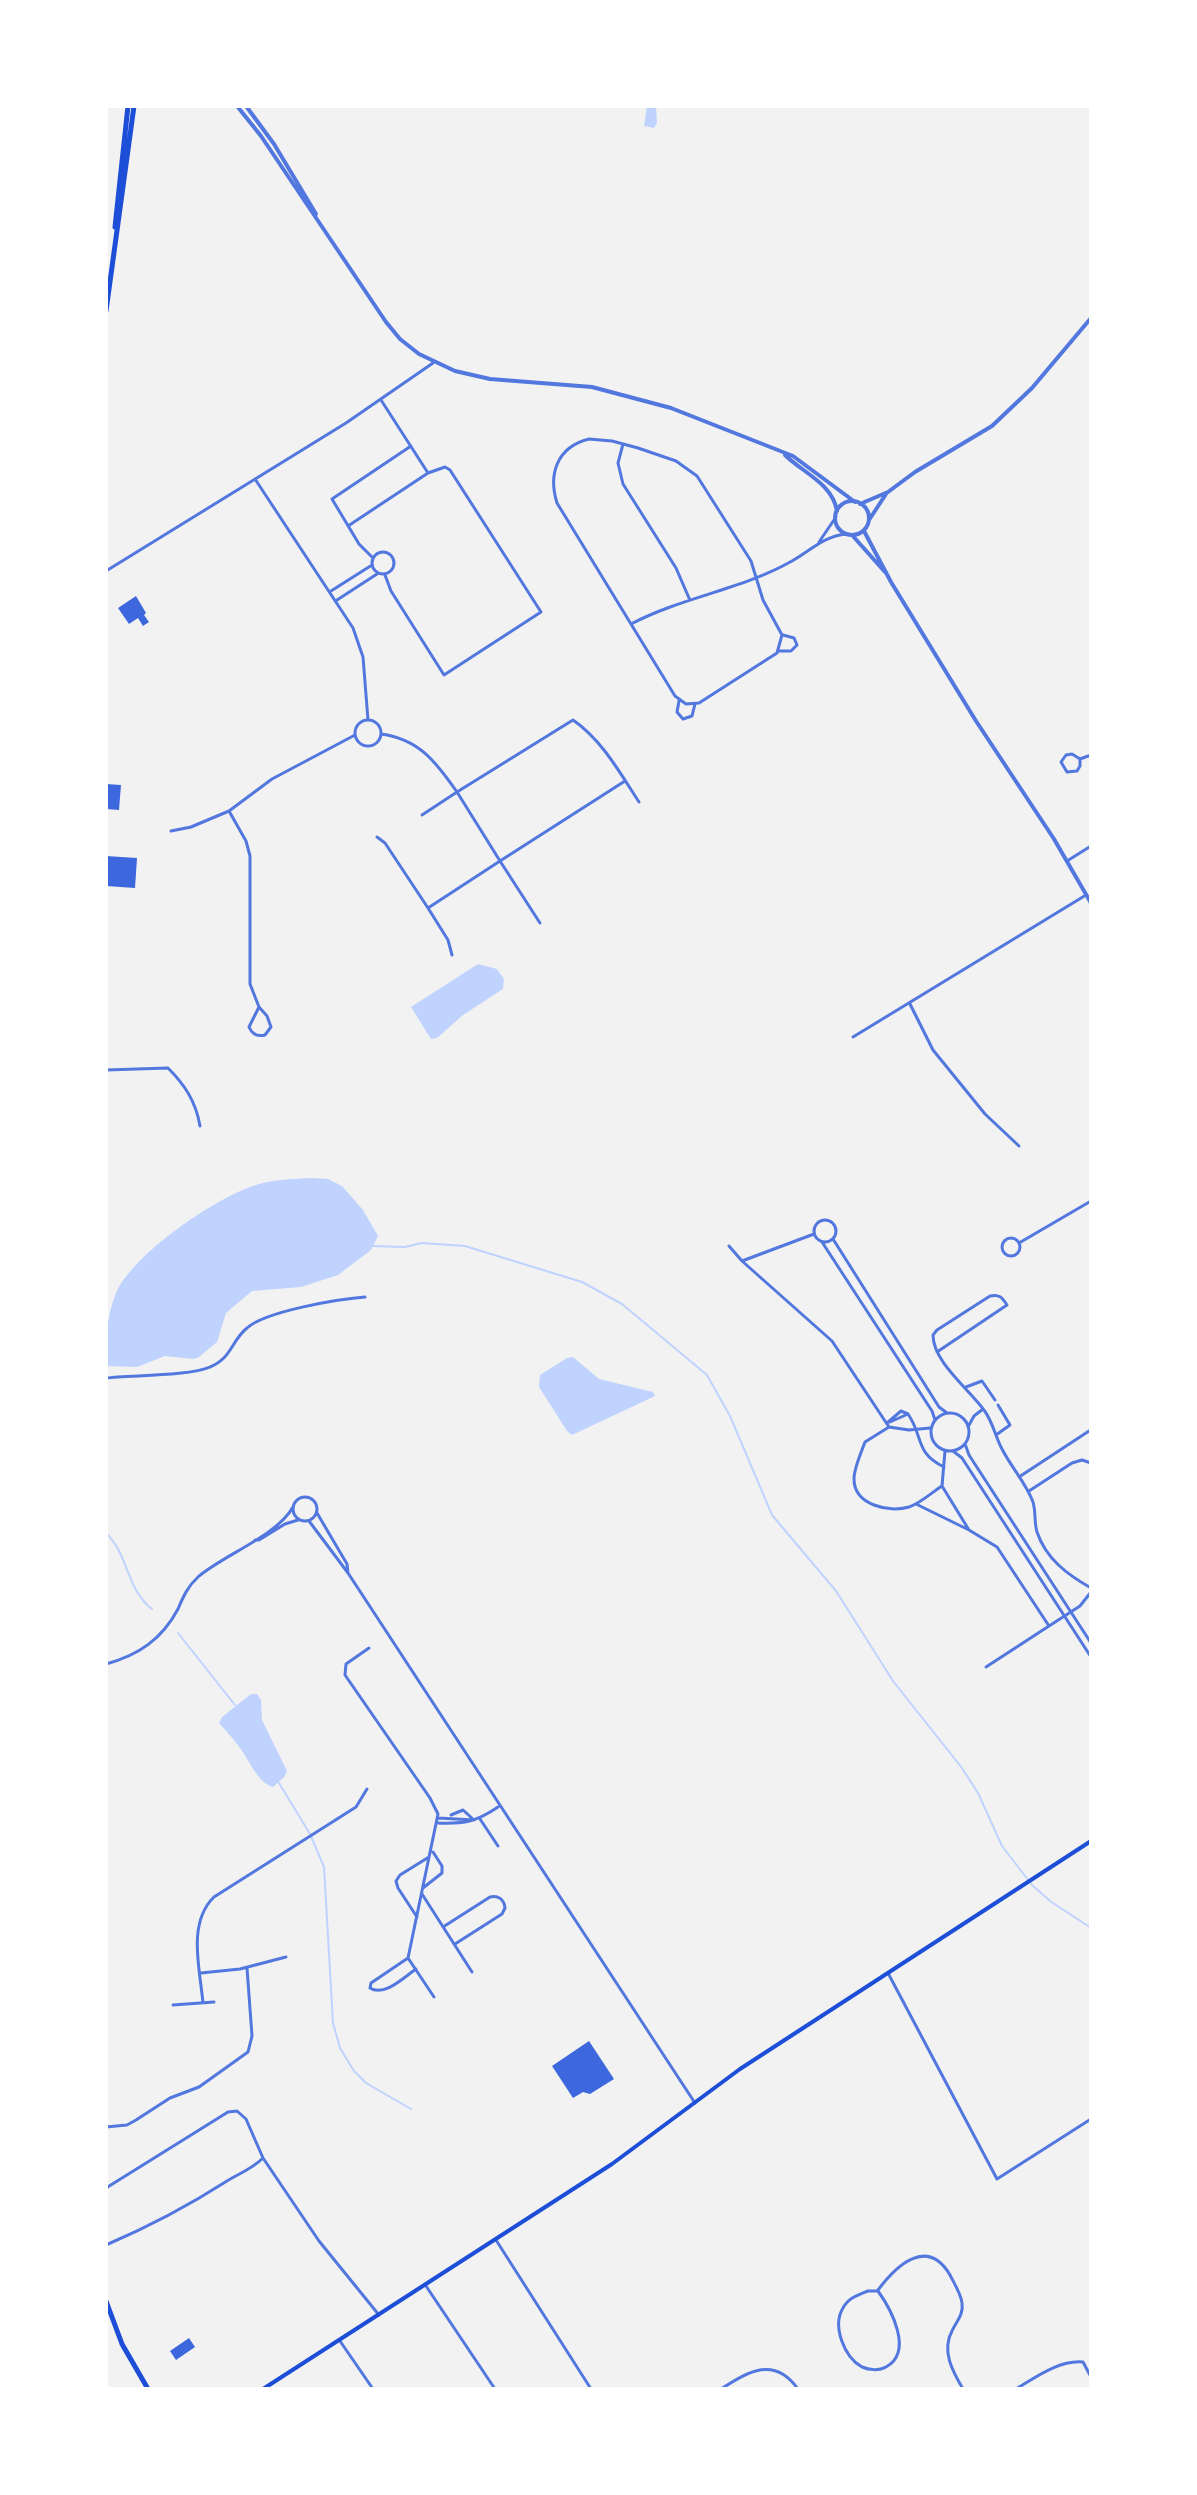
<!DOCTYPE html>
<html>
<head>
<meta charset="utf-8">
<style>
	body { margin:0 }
	#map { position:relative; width:1197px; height:2495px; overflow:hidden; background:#f2f2f2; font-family:Spectral,serif }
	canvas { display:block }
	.frame { position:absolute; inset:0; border:108px solid #fff; pointer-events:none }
</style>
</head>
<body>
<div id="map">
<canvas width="1197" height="2495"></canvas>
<div class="frame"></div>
</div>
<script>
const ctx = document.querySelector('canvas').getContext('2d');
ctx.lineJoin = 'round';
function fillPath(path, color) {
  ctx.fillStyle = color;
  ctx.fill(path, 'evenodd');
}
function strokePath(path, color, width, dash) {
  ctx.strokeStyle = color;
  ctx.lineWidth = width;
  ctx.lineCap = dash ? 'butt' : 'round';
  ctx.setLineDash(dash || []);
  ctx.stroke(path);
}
const water = new Path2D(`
	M 647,106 L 656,106 L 657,123 L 654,128 L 644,126 Z
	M 478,964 L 497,969 L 504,979 L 503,989 L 463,1015 L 437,1038 L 431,1039 L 411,1007 Z
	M 312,1178 L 328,1179 L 342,1186 L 363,1210 L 378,1236 L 371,1250 L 338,1275 L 301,1287 L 252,1291 L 226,1313 L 217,1342 L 199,1357 L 194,1359 L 165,1356 L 137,1367 L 106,1366 C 106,1340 106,1318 116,1293 C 133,1254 216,1197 256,1185 C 274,1179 294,1179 312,1178 Z
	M 573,1357 L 599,1379 L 653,1392 L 655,1396 L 572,1435 L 567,1431 L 539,1387 L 540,1375 L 567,1358 Z
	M 251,1694 L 257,1694 L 261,1700 L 262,1720 L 287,1771 L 284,1777 L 273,1787 C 257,1782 250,1761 240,1748 C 234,1739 226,1731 219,1723 L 222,1717 Z`);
const stream = new Path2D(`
	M 373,1246 L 405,1247 L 422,1243 L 465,1246 L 582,1282 L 622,1304 L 707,1375 L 730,1416 L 772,1515 L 836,1591 L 893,1681 L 962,1768 L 978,1793 L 1002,1846 L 1032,1885 L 1050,1901 L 1091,1928
	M 106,1533 C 129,1555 126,1589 152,1609
	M 178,1633 L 235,1705
	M 279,1783 L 310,1834 L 324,1867 L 333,2023 L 340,2048 L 354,2071 L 366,2083 L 411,2109`);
const building = new Path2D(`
	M 136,596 L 146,613 L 144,615 L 149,622 L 143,626 L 138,618 L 129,624 L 118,608 Z
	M 106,784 L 121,785 L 119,810 L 106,809 Z
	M 106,856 L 137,858 L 135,888 L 106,886 Z
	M 589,2041 L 614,2079 L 590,2094 L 583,2092 L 573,2098 L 552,2066 Z
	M 189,2338 L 195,2347 L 176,2360 L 170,2351 Z`);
const minor = new Path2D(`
	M 381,400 L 428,473
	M 589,439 L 612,441 L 638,448 L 676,461 L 697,476 L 751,561 L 763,600 L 782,635 L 777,653 L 699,703 L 686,704 L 675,696 L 557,503 C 548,474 557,447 589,439 Z
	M 623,444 L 618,463 L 623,484 L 676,568 L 689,598
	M 255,479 L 353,628 L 363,657 L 368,720
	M 348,526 L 428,473 L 445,467 L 450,470 L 541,612 L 444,675 L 391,591 L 385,575
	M 819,542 L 836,517
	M372 563a11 11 0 1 1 22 0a11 11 0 1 1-22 0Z
	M 373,558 L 359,544 L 332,499 L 411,446
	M 106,571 L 346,423 L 433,363
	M 331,591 L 372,565
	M 337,600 L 377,574
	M 631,624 C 682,597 741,590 792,561 C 810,551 824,536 846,534
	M 779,651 L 791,651 L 797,645 L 794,638 L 783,635
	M 679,701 L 677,712 L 683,719 L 692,716 L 695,704
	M355 733a13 13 0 1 1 26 0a13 13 0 1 1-26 0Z
	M 381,734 C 419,739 436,762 457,792 L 422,815
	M 1080,759 L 1080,766 L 1077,771 L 1067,772 L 1061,762 L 1066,755 L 1072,754 L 1080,759 L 1091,755
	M 625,781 L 500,861 L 457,792 L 573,720 C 602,740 620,773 639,802
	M 229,811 L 246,841 L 250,856 L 250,984 L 259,1007 L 249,1027 C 252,1034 257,1037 265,1035 L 271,1027 L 267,1016 L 259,1007
	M 171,831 L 191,827 L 229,811 L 272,779 L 355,735
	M 377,837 L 385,843 L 428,908 L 500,861 L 540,923
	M 1067,861 L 1091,846
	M 428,908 L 448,940 L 452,955
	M 910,1004 L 933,1050 L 985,1114 L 1019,1146
	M 853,1037 L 1086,895
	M 106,1070 L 168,1068 C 185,1085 196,1102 200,1126
	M814 1231a11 11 0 1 1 22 0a11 11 0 1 1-22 0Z
	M 814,1234 L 742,1261 L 832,1341 L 889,1427
	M1002 1247a9 9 0 1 1 18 0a9 9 0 1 1-18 0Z
	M 833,1239 L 939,1407 L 947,1413
	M 822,1242 L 932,1411 L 935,1420
	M 1019,1243 L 1091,1201
	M 729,1246 L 742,1261
	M 937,1352 L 1007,1305 C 1002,1297 999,1294 990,1296 L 937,1330 L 933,1335 C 933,1362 969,1389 984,1410 C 993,1422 995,1436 1002,1449 C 1011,1467 1026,1483 1033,1502 C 1036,1512 1034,1522 1037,1532 C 1046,1559 1068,1575 1091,1588
	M 106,1378 C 131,1375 190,1376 210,1367 C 232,1358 231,1341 247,1328 C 266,1311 339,1299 365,1297
	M 966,1387 L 982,1381 L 995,1400
	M931 1432a19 19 0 1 1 38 0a19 19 0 1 1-38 0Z
	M 908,1414 C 924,1437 914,1452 944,1467
	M 890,1422 L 908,1414
	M 887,1423 L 901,1411 L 908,1414
	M 968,1427 L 974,1416 L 983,1409
	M 930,1428 L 909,1430 L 889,1427 L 865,1442 C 861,1453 854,1468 854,1479 C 854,1505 889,1513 909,1507 C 921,1503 931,1493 942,1486 L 945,1451
	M 996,1435 L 1010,1425 L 998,1405
	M 965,1444 L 969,1455 L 1091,1643
	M 953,1451 L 962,1458 L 1091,1657
	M 1019,1477 L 1089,1431 L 1091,1433
	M 1029,1491 L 1072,1463 L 1082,1460 L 1091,1463
	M293 1509a12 12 0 1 1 24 0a12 12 0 1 1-24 0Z
	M 916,1504 L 969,1530 L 942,1486
	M 317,1513 L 347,1564 L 348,1573
	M 309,1521 L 348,1573 L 695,2103
	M 969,1530 L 997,1547 L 1049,1626 L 1080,1606 L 1091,1592
	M 255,1540 L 259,1540 L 285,1524 L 298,1520
	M 369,1648 L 346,1664 L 345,1675 L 430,1798 L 438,1814 L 408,1958 L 434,1997
	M 106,1664 C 139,1655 162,1639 178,1609 C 183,1597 188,1586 198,1577 C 223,1555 277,1536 293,1507
	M 986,1667 L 1049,1626
	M 451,1815 L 463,1810 L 474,1820
	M 438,1818 L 474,1820
	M 480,1819 L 498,1846
	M 438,1823 C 464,1824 476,1822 498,1807
	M 423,1888 L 442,1873 L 442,1866 L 433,1852
	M 422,1894 L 472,1972
	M 417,1917 L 398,1888 L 396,1881 L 400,1875 L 429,1857
	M 443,1927 L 490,1897 C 498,1895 504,1899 505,1908 L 502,1914 L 455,1944
	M 408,1958 L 371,1983 L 370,1988 C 384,1997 403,1978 416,1969
	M 201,1973 L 240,1969 L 286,1957
	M 888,1973 L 997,2179 L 1091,2119
	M 203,2003 C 200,1969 187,1923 214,1897 L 356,1807 L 367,1789
	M 173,2005 L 214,2002
	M 106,2127 L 127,2125 L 136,2120 L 170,2098 L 199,2087 L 248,2052 L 252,2036 L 247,1968
	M 263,2158 L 319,2241 L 379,2315
	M 106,2188 L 228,2112 L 237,2111 L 246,2119 L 263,2158 C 252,2169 240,2173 227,2181 C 188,2206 148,2227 106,2245
	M 496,2240 L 591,2389
	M 426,2286 L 495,2389
	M 878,2290 C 896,2266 927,2236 950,2275 C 954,2283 961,2294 962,2303 C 964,2314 956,2322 952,2331 C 941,2351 953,2372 963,2389
	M 868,2291 L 878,2291 C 891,2309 914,2352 886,2367 C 879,2371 869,2370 862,2367 C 844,2357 832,2326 843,2308 C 848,2298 858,2295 868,2291 Z
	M 340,2341 L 373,2389
	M 721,2389 C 748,2372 774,2355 798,2389
	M 1016,2389 C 1036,2377 1059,2360 1083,2362 L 1091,2377`);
const tertiary = new Path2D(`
	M 237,106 L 261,136 L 386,322 L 400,339 L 419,354 L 455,371 L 490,379 L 592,387 L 671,408 L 793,456 L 855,502
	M 246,106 L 274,144 L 316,214
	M 785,455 C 803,473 832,483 837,511
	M835 518a17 17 0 1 1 34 0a17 17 0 1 1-34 0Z
	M 860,504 L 888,492 L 915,472 L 992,426 L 1032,388 L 1091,318
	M 869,520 L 886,494
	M 864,531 L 891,582 L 976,721 L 1054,839 L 1091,903
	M 852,535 L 885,572`);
const secondary = new Path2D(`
	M 263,2389 L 612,2164 L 740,2069 L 1091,1841`);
const primary = new Path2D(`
	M 115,227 L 128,106
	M 106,311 L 134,106
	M 106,2301 L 122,2344 L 148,2389`);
fillPath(water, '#bfd3fe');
strokePath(stream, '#bfd3fe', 2);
fillPath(building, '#3d67dc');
strokePath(minor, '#5277de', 3);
strokePath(tertiary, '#5277de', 4);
strokePath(secondary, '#1d4ed8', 4);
strokePath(primary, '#1d4ed8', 5);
</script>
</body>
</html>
